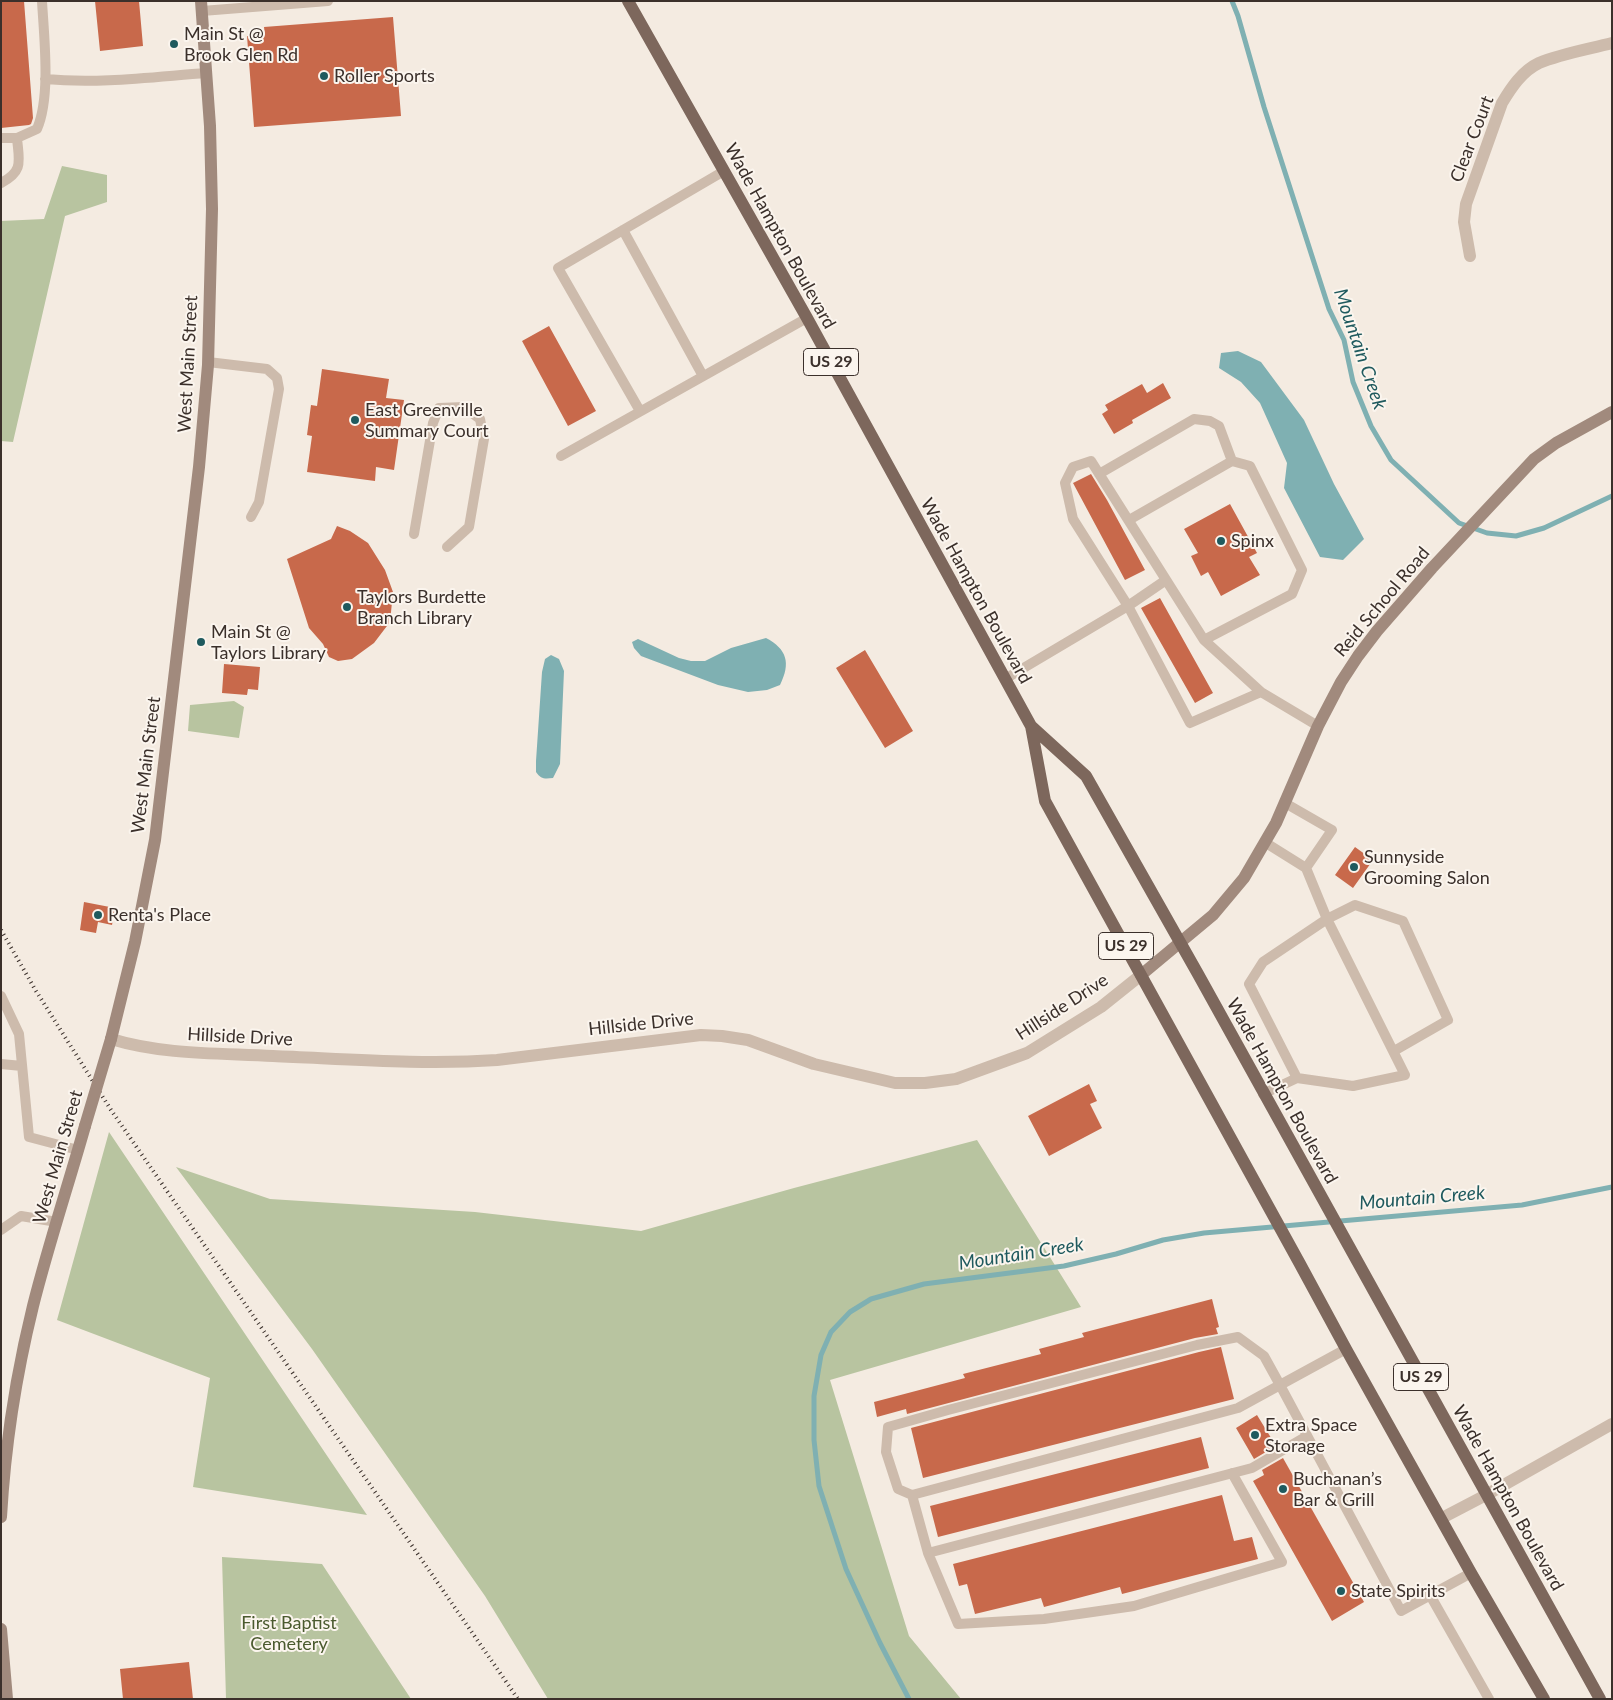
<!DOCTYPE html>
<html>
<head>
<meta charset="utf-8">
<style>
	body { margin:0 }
	#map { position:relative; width:1613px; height:1700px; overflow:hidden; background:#f4ebe1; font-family:Lato,sans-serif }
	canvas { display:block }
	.frame { position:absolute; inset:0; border:2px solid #3b302b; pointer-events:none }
</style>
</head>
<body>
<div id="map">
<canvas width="1613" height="1700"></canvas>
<div class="frame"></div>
</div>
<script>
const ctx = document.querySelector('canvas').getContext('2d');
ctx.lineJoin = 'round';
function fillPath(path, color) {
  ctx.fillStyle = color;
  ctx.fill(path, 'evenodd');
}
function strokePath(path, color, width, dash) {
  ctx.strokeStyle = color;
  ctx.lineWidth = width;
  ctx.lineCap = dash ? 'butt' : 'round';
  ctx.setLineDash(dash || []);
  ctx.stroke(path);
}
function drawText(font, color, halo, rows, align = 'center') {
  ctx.font = font + ' Lato,sans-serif';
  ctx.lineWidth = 4;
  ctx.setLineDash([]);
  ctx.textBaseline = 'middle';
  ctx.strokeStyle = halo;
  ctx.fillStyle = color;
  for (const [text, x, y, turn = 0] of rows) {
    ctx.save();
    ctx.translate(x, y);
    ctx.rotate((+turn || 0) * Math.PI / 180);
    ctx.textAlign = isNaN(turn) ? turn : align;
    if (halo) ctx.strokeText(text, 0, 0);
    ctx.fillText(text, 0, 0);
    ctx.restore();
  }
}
const green = new Path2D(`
	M 62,166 L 107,175 L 107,202 L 65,216 L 13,442 L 1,441 L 1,221 L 44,219 Z
	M 234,701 L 244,707 L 239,738 L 188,731 L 190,705 Z
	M 109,1132 L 367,1515 L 193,1487 L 210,1378 L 57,1320 Z
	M 977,1140 L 1081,1307 L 830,1380 L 909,1636 L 961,1699 L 548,1699 L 485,1596 L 312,1349 L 176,1167 L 270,1199 L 475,1212 L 641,1231 L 794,1188 Z
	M 222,1557 L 322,1564 L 411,1699 L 226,1699 Z`);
const water = new Path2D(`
	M 1238,351 L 1261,362 L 1304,420 L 1334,484 L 1364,539 L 1343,560 L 1320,557 L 1284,488 L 1287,463 L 1260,403 L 1241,382 L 1219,368 L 1221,353 Z
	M 766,638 C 787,649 791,663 780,685 L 767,690 L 748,692 L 718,685 L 641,656 L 634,648 L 632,642 L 638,639 L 679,658 L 691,661 L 705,661 L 731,648 Z
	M 551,655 L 559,659 L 564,671 L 560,764 L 553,778 C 544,779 541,779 536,772 L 536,761 L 542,672 L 545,659 Z`);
const stream = new Path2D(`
	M 1232,1 L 1238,16 L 1264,107 L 1329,309 L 1344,340 L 1353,382 L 1371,426 L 1391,460 L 1459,523 L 1487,533 L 1516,536 L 1544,528 L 1612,496
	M 909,1699 L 880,1643 L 846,1569 L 819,1486 L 814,1440 L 814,1396 L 821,1355 L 831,1332 L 850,1312 L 871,1299 L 924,1284 L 1064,1266 L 1116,1254 L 1163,1240 L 1204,1233 L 1522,1205 L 1612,1187`);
const building = new Path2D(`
	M 1,1 L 24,1 L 33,118 L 31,124 L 29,125 L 1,128 Z
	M 95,1 L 139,1 L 143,46 L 100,51 Z
	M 393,17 L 401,116 L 254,127 L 247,36 L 265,35 L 264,27 Z
	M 549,326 L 596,411 L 568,426 L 522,341 Z
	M 322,369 L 389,379 L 386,398 L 404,400 L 394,470 L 376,467 L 375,481 L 307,472 L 312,436 L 307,435 L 311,405 L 317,406 Z
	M 1163,383 L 1171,398 L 1132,420 L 1133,423 L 1114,434 L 1102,414 L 1108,410 L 1105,405 L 1142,384 L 1147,393 Z
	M 1091,474 L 1107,500 L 1145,570 L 1125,580 L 1073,483 Z
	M 1230,504 L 1257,553 L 1249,557 L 1260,575 L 1221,596 L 1208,572 L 1201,576 L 1191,556 L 1198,553 L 1184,529 Z
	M 337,526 L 350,531 L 368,543 L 385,570 L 393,592 L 390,622 L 374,643 L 352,659 L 338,661 L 329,657 L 323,644 L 309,628 L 287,559 L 331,539 Z
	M 1160,598 L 1213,693 L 1195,703 L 1141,608 Z
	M 865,650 L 913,731 L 885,748 L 836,668 Z
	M 224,664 L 260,667 L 258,690 L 248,689 L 247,695 L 222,693 Z
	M 1355,847 L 1373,860 L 1353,888 L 1335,875 Z
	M 84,902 L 115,908 L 112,925 L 98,922 L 96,933 L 80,930 Z
	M 1089,1084 L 1097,1101 L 1090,1104 L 1102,1128 L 1049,1156 L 1028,1116 Z
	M 1212,1299 L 1219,1327 L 1216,1328 L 1218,1334 L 1195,1338 L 907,1414 L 906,1409 L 877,1417 L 874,1402 L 965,1378 L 963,1374 L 1041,1354 L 1039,1349 L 1084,1337 L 1082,1333 Z
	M 1221,1347 L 1234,1399 L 923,1478 L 911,1428 L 1199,1352 Z
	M 1257,1415 L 1276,1446 L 1254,1459 L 1236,1428 Z
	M 1201,1437 L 1209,1468 L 938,1537 L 930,1506 Z
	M 1283,1458 L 1364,1602 L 1332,1621 L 1253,1481 L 1264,1475 L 1262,1470 Z
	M 1222,1495 L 1234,1541 L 1252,1537 L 1258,1559 L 1122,1594 L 1120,1587 L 1044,1607 L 1041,1598 L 975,1614 L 967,1584 L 959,1586 L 953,1564 Z
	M 189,1662 L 193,1699 L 123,1699 L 120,1669 Z`);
const lane = new Path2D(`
	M 202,11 L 328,1
	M 45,79 C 99,84 152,77 206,73
	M 1,138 L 17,138 L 37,129 C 51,97 44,37 42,1
	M 1,183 C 24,171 19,161 17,138
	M 623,230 L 703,376
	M 208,362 L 267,369 L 277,378 L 279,389 L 259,502 L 251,517
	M 640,411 L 558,268 L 724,171
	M 561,456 L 807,318
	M 1099,474 L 1194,419 L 1210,421 L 1219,426 L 1232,461
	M 1129,520 L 1232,461 L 1250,466 L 1302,570 L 1292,594 L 1204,640
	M 414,534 L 433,423 L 439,408 L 464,407 L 480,419 L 484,439 L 469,527 L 447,547
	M 1166,580 L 1128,606 L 1073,519 L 1065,483 L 1073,467 L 1091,461 L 1204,640 L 1261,692
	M 1005,679 L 1128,606 L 1190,723 L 1261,692 L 1318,726
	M 1266,843 L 1306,868 L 1332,830 L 1285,803
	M 1,996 L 19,1034 L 29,1137 L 78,1150
	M 1,1064 L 22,1066
	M 1297,1078 L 1249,984 L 1263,962 L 1327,919 L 1355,905 L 1403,921 L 1448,1020 L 1394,1051
	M 1263,1094 L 1297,1078 L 1353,1086 L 1405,1075 L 1327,919 L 1306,868
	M 1,1230 L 21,1216 L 57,1222
	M 1238,1337 L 1264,1356 L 1280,1385 L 1238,1408 L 912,1495 L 898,1489 L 886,1452 L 888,1427 L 948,1410 L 1197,1345 Z
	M 1346,1349 L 1280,1385 L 1401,1611 L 1471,1573
	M 912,1495 L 928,1553 L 1252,1468 L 1307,1436
	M 928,1553 L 958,1624 L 1044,1619 L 1134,1606 L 1282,1562 L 1232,1473
	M 1430,1595 L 1489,1699`);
const street = new Path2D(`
	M 1470,256 L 1464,222 L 1466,204 L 1502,103 C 1511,88 1522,71 1539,63 C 1560,54 1589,49 1612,43
	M 111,1039 C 164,1055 219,1053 273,1056 C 348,1059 423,1065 497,1060 L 701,1035 L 722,1036 L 748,1040 L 814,1064 L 895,1083 L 925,1083 L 956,1079 L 1027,1053 L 1101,1007 L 1141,975
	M 1442,1518 L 1486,1495 L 1612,1424`);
const secondary = new Path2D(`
	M 1141,975 L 1213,915 L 1244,878 L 1276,823 L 1318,726 L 1341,682 L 1358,656 L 1377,631 L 1432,568 L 1534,459 L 1556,443 L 1612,412
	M 111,1039 L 135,942 L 155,840 L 199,467 L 208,365 L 212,209 L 210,126 L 201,1
	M 1,1517 C 5,1446 16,1375 33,1306 C 48,1246 68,1186 85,1126
	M 1,1629 L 7,1699`);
const primary = new Path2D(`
	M 628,1 L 807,318 L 1031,726 L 1045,801 L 1300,1264 L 1346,1349 L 1471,1573 L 1544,1699
	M 1031,726 L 1086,776 L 1198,974 L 1600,1699`);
const rail = new Path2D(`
	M 1,930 L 36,991 L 111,1110 L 518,1699`);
const secondaryBridge = new Path2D(`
	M 85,1126 L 111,1039`);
const markers = [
	[174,44,5,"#1f5a5e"],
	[324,76,5,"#1f5a5e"],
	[355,420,5,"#1f5a5e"],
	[1221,541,5,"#1f5a5e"],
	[347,607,5,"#1f5a5e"],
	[201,642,5,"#1f5a5e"],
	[1354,867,5,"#1f5a5e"],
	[98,915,5,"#1f5a5e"],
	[1255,1435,5,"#1f5a5e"],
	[1283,1489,5,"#1f5a5e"],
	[1341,1591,5,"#1f5a5e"]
];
const shields = [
	[831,362,55],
	[1126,946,55],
	[1421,1377,55]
];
const shieldNames = [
	["US 29",831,362],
	["US 29",1126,946],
	["US 29",1421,1377]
];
const poiNames = [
	["Main St @",184,34],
	["Brook Glen Rd",184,55],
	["Roller Sports",334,76],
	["East Greenville",365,410],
	["Summary Court",365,431],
	["Spinx",1231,541],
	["Taylors Burdette",357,597],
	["Branch Library",357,618],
	["Main St @",211,632],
	["Taylors Library",211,653],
	["Sunnyside",1364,857],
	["Grooming Salon",1364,878],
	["Renta's Place",108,915],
	["Extra Space",1265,1425],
	["Storage",1265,1446],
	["Buchanan’s",1293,1479],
	["Bar & Grill",1293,1500],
	["State Spirits",1351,1591]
];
const streetNames = [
	["Clear Court",1472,139,-69],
	["Wade Hampton Boulevard",780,236,61],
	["West Main Street",188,364,-87],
	["Wade Hampton Boulevard",976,591,61],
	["Reid School Road",1382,602,-50],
	["West Main Street",146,765,-83],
	["Hillside Drive",1062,1007,-33],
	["Hillside Drive",641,1024,-6],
	["Hillside Drive",240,1037,3],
	["Wade Hampton Boulevard",1282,1091,61],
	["West Main Street",58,1157,-74],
	["Wade Hampton Boulevard",1508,1498,61]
];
const parkNames = [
	["First Baptist",289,1623],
	["Cemetery",289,1644]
];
const waterNames = [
	["Mountain Creek",1360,349,71],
	["Mountain Creek",1422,1198,-5],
	["Mountain Creek",1021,1254,-9]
];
fillPath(green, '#b8c4a0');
fillPath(water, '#7fb0b2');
strokePath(stream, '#7fb0b2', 5);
fillPath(building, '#c8694b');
strokePath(lane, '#cdbbac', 10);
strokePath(street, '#cdbbac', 12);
strokePath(secondary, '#a18a7d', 12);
strokePath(primary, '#7d675c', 12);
strokePath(rail, '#3b302b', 4, [1, 4]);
strokePath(secondaryBridge, '#a18a7d', 12);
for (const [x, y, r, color] of markers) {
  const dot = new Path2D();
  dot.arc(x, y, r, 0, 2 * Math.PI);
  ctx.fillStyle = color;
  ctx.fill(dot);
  strokePath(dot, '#fbf5ee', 2);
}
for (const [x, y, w] of shields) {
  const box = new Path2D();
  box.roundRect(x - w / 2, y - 13.5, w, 27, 4);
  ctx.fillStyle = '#fbf5ee';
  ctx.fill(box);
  strokePath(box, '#3b302b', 1);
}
drawText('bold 16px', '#3b302b', null, shieldNames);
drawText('18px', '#3b302b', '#fbf5ee', poiNames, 'left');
drawText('18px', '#3b302b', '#fbf5ee', streetNames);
drawText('18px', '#4a5a2e', '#fbf5ee', parkNames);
drawText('italic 19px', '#1f5a5e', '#fbf5ee', waterNames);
</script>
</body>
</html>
